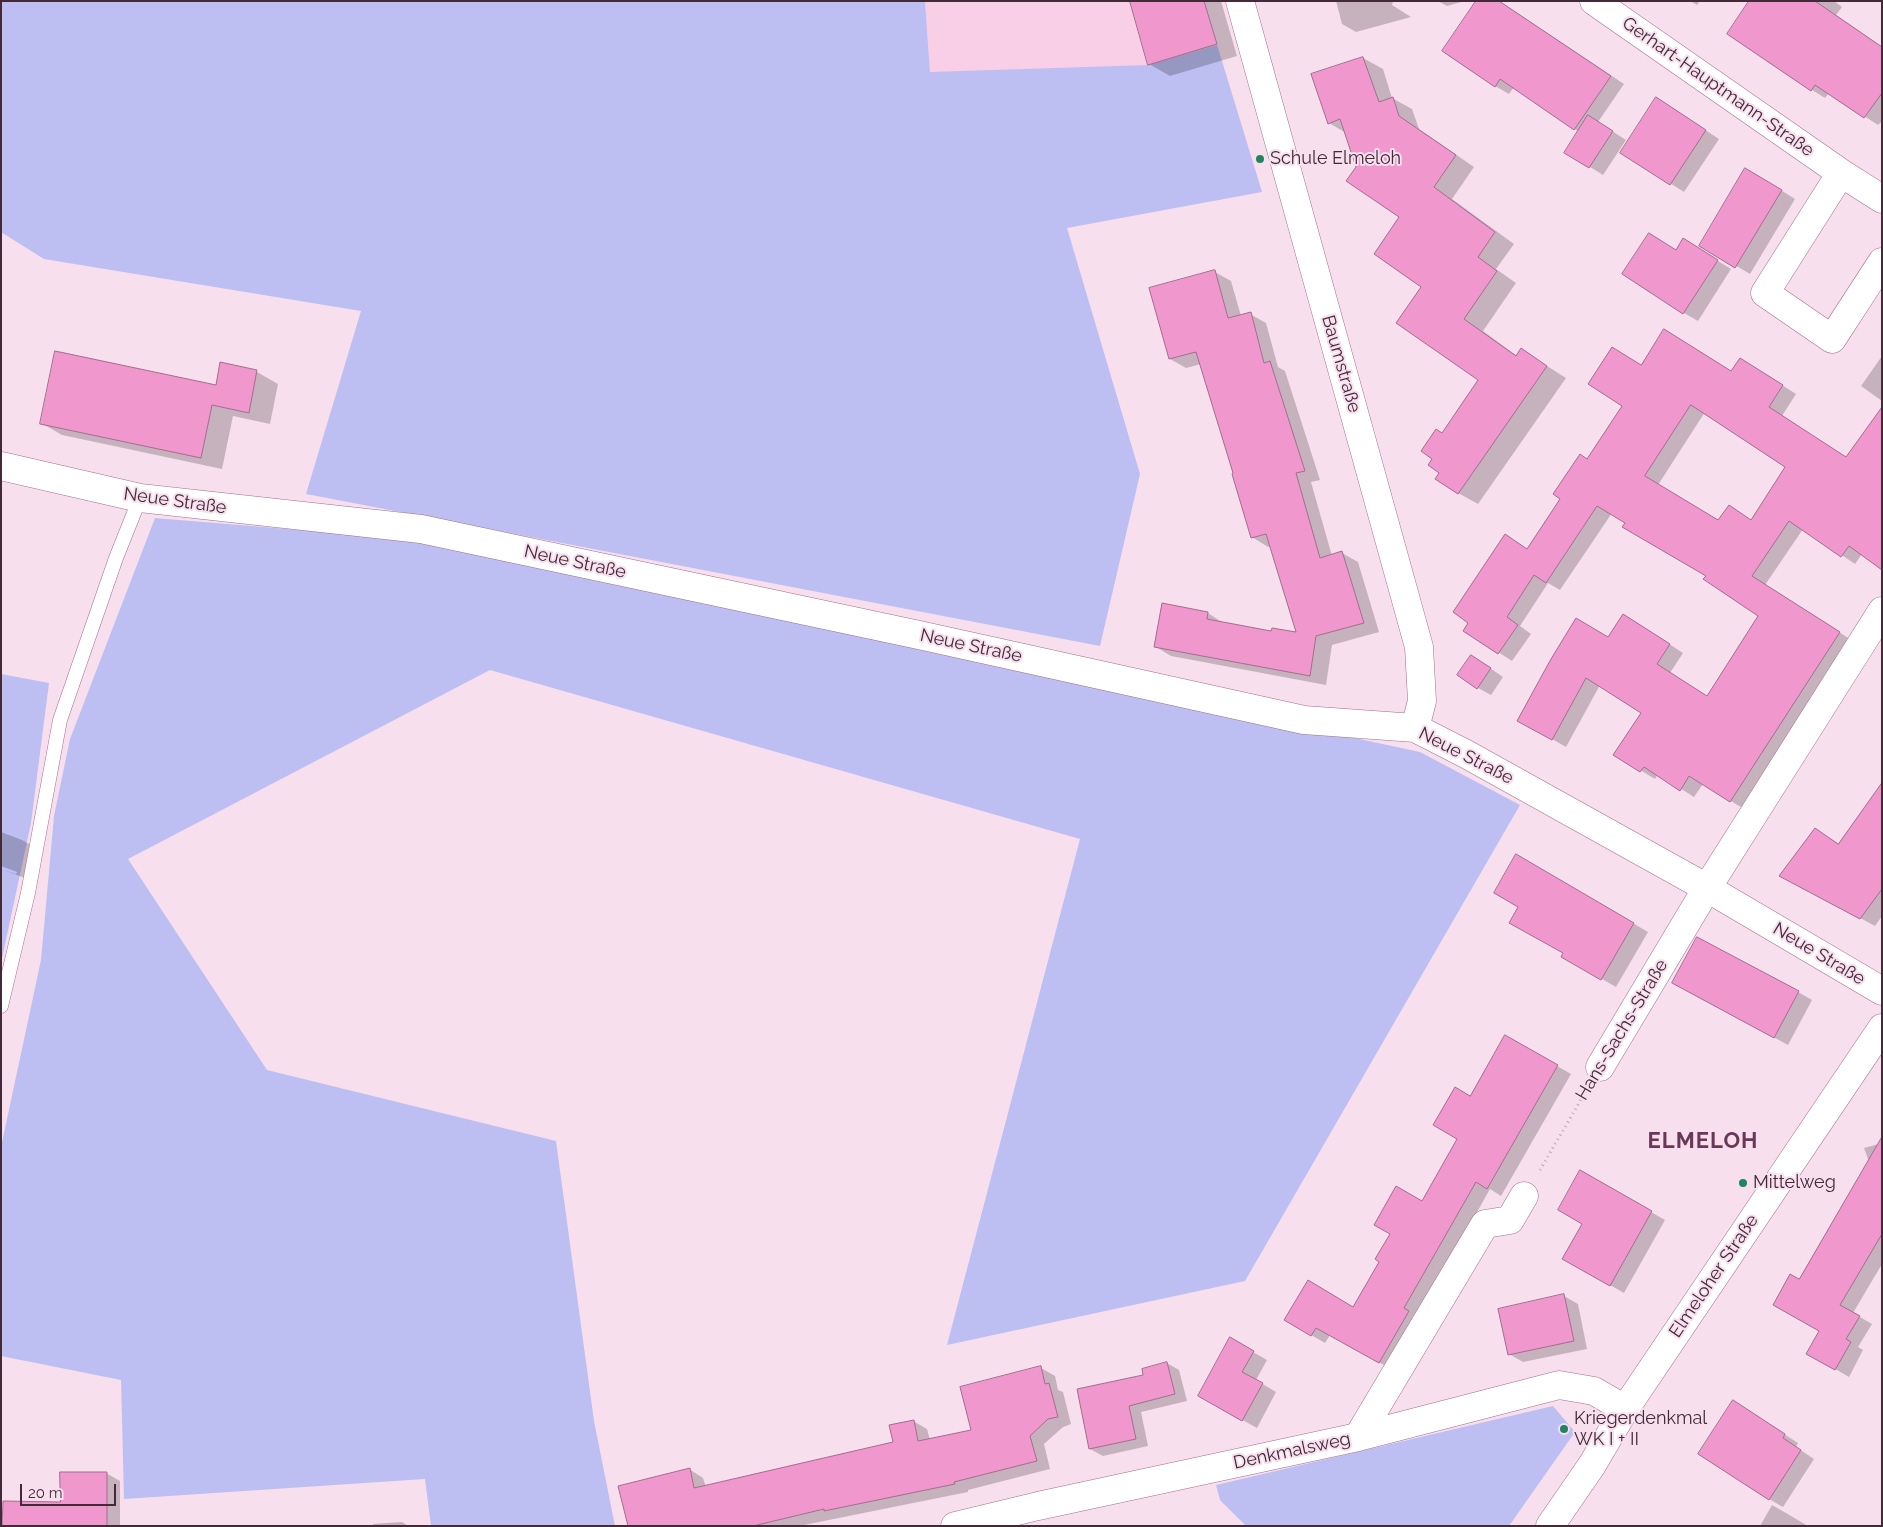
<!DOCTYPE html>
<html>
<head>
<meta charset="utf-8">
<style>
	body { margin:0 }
	#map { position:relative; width:1883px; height:1527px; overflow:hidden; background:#f8dfed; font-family:Raleway,sans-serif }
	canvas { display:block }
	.frame { position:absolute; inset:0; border:2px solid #422a39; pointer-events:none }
	.scale { position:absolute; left:20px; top:1484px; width:96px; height:22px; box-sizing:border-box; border:2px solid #422a39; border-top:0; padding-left:6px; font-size:15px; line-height:18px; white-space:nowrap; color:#422a39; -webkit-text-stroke:4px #f8dfed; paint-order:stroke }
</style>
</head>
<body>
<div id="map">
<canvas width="1883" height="1527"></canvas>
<div class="frame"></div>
<div class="scale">20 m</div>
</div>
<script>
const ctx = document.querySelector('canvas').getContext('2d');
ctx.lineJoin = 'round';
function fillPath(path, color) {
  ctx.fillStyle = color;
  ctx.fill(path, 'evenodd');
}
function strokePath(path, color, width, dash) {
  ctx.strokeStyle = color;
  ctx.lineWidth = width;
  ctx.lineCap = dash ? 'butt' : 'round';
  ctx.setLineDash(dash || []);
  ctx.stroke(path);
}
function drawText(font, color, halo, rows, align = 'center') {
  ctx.font = font + ' Raleway,sans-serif';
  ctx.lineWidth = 4;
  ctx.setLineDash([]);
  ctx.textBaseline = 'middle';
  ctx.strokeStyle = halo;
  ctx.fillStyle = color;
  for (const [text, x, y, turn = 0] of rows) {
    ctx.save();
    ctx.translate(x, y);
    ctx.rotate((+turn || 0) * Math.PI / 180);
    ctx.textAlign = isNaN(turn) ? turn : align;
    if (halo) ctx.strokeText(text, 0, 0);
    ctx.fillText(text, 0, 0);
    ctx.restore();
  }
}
const built = new Path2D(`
	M 925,1 L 1204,1 L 1262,192 L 930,72 Z`);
const green = new Path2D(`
	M 1,1 L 925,1 L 930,72 L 1148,65 L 1217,45 L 1262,192 L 1067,228 L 1140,474 L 1100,646 L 306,494 L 361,311 L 44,259 L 1,232 Z
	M 155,518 L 409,539 L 1092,682 L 1420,752 L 1520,805 L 1245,1281 L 947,1345 L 1080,839 L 490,670 L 128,859 L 267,1070 L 556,1141 L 594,1421 L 615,1526 L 431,1526 L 425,1479 L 124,1499 L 121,1380 L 1,1356 L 1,1147 L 41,960 L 54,816 L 70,739 Z
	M 1,674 L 49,683 L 31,823 L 1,963 Z
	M 1553,1406 L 1575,1432 L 1509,1526 L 1246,1526 L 1220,1500 L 1216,1485 Z`);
const shadow = new Path2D(`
	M 1131,1 L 1221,1 L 1237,56 L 1170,76 L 1149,64 Z
	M 1336,1 L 1393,1 L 1392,5 L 1411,17 L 1356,32 L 1342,24 Z
	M 1438,1 L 1465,1 L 1447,6 Z
	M 1499,1 L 1624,84 L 1598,122 L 1626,140 L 1603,175 L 1566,152 L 1579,132 L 1514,87 L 1509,94 L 1495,86 Z
	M 1690,1 L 1700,1 L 1697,5 Z
	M 1750,1 L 1834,1 L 1842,7 L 1836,15 L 1882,47 L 1882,121 L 1878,125 L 1829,93 L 1825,98 L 1812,90 Z
	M 1363,58 L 1383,69 L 1392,98 L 1412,109 L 1419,129 L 1474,167 L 1452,199 L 1514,244 L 1496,269 L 1516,283 L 1483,331 L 1517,356 L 1522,350 L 1566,378 L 1478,504 L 1458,493 L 1441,472 L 1434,458 L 1442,434 L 1479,380 L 1423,286 L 1401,217 L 1357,167 L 1346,133 L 1329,123 Z
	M 1670,107 L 1719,139 L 1684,192 L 1621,152 Z
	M 1760,177 L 1795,199 L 1750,274 L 1701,245 Z
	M 1697,248 L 1731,269 L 1698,321 L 1684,313 L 1676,251 Z
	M 1215,272 L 1231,281 L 1241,316 L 1250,314 L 1266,323 L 1278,367 L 1285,371 L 1320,480 L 1311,482 L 1332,556 L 1342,553 L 1358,562 L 1379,632 L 1332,645 L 1326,685 L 1171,656 L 1156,647 L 1208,613 L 1223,623 L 1272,633 L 1298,634 L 1271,546 L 1268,547 L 1252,537 L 1201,364 L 1186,368 L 1170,359 Z
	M 1882,356 L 1882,401 L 1861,386 Z
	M 221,364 L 257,372 L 278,384 L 270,424 L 233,416 L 222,469 L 62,435 L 41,423 L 217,386 Z
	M 1641,366 L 1732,372 L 1754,367 L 1796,394 L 1782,416 L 1862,554 L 1855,564 L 1803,529 L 1765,585 L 1853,641 L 1744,809 L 1703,784 L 1694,797 L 1658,774 L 1655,779 L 1615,755 L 1642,712 L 1600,685 L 1566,747 L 1519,720 L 1609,638 L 1637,623 L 1683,653 L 1670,673 L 1708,697 L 1759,616 L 1708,576 L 1627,522 L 1612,513 L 1560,590 L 1548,583 L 1520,626 L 1531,634 L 1512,661 L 1464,630 L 1528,550 L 1624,406 ZM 1705,412 L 1787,467 L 1752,521 L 1719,522 L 1658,485 Z
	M 1484,664 L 1503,677 L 1491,695 L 1478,688 Z
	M 1882,784 L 1882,916 L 1875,926 L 1795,883 L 1815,829 L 1839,844 Z
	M 1,832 L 22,840 L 36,848 L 25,878 L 1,869 L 16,874 L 17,872 L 1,866 Z
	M 1517,855 L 1648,932 L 1616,987 L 1562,956 L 1564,953 L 1520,906 Z
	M 1688,991 L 1798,992 L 1812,1000 L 1788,1045 Z
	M 1506,1037 L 1571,1074 L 1501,1196 L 1490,1189 L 1418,1317 L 1393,1370 L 1330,1335 L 1325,1343 L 1285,1320 L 1354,1309 L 1381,1261 L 1391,1234 L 1423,1203 L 1459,1139 L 1471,1098 Z
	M 1882,1143 L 1882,1264 L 1853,1313 L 1872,1324 L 1858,1347 L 1863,1350 L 1849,1377 L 1808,1353 L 1821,1331 L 1799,1281 L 1869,1162 L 1864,1148 Z
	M 1581,1172 L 1665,1220 L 1624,1293 L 1564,1259 L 1584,1223 Z
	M 1564,1296 L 1578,1304 L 1587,1349 L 1523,1362 L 1509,1354 Z
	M 1230,1339 L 1267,1360 L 1256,1380 L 1276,1392 L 1257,1428 L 1199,1396 Z
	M 1167,1363 L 1179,1370 L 1187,1401 L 1141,1412 L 1148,1446 L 1103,1456 L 1090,1449 L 1145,1376 Z
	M 1041,1368 L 1055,1376 L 1058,1390 L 1063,1392 L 1071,1424 L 1063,1427 L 1044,1444 L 1050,1469 L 968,1490 L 968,1492 L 799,1526 L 629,1526 L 689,1469 L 703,1478 L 706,1487 L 894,1443 L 913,1421 L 927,1429 L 930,1440 L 973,1431 Z
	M 1747,1410 L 1798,1443 L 1796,1447 L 1814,1459 L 1783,1507 L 1769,1499 Z
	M 106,1473 L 120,1481 L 120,1526 L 4,1526 L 61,1503 Z
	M 1772,1505 L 1786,1513 L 1808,1526 L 1760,1526 Z
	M 402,1522 L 408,1526 L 373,1526 L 373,1524 Z`);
const building = new Path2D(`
	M 1130,1 L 1204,1 L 1217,44 L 1148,65 Z
	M 1476,1 L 1499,1 L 1611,76 L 1574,130 L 1500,79 L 1495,87 L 1442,51 Z
	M 1749,1 L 1815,1 L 1882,47 L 1882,93 L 1864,118 L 1815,85 L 1811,91 L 1727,34 Z
	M 1363,57 L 1379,102 L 1393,97 L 1399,116 L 1456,155 L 1434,187 L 1495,232 L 1478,257 L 1497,271 L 1464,319 L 1516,356 L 1521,348 L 1547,366 L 1458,494 L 1435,479 L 1439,473 L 1428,465 L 1432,459 L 1421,451 L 1436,429 L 1442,433 L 1478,380 L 1396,323 L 1421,287 L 1374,254 L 1399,217 L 1346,181 L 1356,167 L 1340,119 L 1328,124 L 1311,74 Z
	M 1656,97 L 1706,130 L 1670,185 L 1620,153 Z
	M 1588,115 L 1613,131 L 1589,168 L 1564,153 Z
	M 1745,168 L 1782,190 L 1735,268 L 1699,246 Z
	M 1649,233 L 1676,250 L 1683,238 L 1718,260 L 1683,314 L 1622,274 Z
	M 1215,270 L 1228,318 L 1251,312 L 1264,363 L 1270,361 L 1305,471 L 1296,473 L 1320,558 L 1342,551 L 1364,623 L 1316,636 L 1310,676 L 1154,647 L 1162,603 L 1208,612 L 1207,619 L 1271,631 L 1272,628 L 1296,632 L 1266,534 L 1251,538 L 1232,474 L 1233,473 L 1196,352 L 1169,359 L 1149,288 Z
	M 1664,329 L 1731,371 L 1740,358 L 1783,385 L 1769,407 L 1846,457 L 1882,407 L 1882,570 L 1849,546 L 1841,557 L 1789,521 L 1752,576 L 1840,632 L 1730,802 L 1689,776 L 1680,791 L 1644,767 L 1640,772 L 1613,755 L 1641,713 L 1586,678 L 1552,740 L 1517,721 L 1551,659 L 1576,618 L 1608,637 L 1623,614 L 1670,644 L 1657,664 L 1707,696 L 1758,616 L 1703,579 L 1706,576 L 1622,527 L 1625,523 L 1597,506 L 1546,583 L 1534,575 L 1507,617 L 1518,625 L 1498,654 L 1463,631 L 1468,623 L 1453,612 L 1505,534 L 1527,549 L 1560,499 L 1553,494 L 1580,454 L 1587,459 L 1622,406 L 1588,384 L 1612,347 L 1641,365 ZM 1691,405 L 1785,467 L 1751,520 L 1729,505 L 1718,520 L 1645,476 Z
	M 55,351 L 216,385 L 220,362 L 257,370 L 249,413 L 212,405 L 201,458 L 40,424 Z
	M 1471,655 L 1491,668 L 1477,689 L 1457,675 Z
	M 1882,783 L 1882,889 L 1860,919 L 1779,876 L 1815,828 L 1838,844 Z
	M 1516,854 L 1634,923 L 1601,980 L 1561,957 L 1563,953 L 1509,923 L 1518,907 L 1494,893 Z
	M 1697,937 L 1799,991 L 1774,1038 L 1672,983 Z
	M 1505,1035 L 1558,1065 L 1487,1189 L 1476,1182 L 1404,1308 L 1409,1311 L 1379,1363 L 1316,1328 L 1311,1336 L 1284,1320 L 1308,1280 L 1353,1307 L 1379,1262 L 1375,1259 L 1390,1234 L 1374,1225 L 1396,1186 L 1422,1201 L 1457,1139 L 1433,1125 L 1455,1087 L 1470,1096 Z
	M 1882,1137 L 1882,1234 L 1840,1305 L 1860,1316 L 1846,1339 L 1851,1342 L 1835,1370 L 1806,1354 L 1819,1331 L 1773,1305 L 1790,1274 L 1799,1279 Z
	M 1580,1170 L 1652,1211 L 1610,1286 L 1562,1259 L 1582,1224 L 1558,1210 Z
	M 1564,1294 L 1574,1341 L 1508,1355 L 1498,1309 Z
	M 1230,1337 L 1254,1351 L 1242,1372 L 1263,1383 L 1242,1421 L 1198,1396 Z
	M 1167,1362 L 1175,1394 L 1129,1406 L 1136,1439 L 1089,1449 L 1077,1389 L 1143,1375 L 1142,1369 Z
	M 1041,1366 L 1045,1384 L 1049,1383 L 1058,1417 L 1048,1419 L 1030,1436 L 1037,1461 L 954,1482 L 955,1484 L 824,1511 L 824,1509 L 753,1526 L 628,1526 L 618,1486 L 690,1468 L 694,1488 L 893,1442 L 889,1425 L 914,1420 L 918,1441 L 971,1430 L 960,1387 Z
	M 1733,1400 L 1785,1434 L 1783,1438 L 1801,1450 L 1769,1500 L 1698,1454 Z
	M 60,1472 L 107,1472 L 107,1526 L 2,1526 L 3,1501 L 60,1502 Z`);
const path = new Path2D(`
	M 1540,1170 L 1586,1091`);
const service = new Path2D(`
	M 1,1006 L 28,893 L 60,720 L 116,558 L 140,498`);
const minor = new Path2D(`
	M 1240,1 L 1419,647 L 1422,701 L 1415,728
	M 1594,1 L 1841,173 L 1882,199
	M 1841,173 L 1765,293 L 1832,339 L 1882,262
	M 1,466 L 140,498 L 421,529 L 919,635 L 1304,720 L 1415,728 L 1466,754 L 1707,888 L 1882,991
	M 1600,1067 L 1707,888 L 1882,611
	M 1358,1437 L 1485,1224 L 1510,1220 L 1524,1196
	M 955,1526 L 1038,1506 L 1358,1437 L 1559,1385 L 1594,1391 L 1625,1409`);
const tertiary = new Path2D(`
	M 1550,1526 L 1592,1465 L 1625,1409 L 1882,1028`);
const markers = [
	[1260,159,5,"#21845e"],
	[1743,1183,5,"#21845e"],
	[1564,1429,5,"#21845e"]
];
const streetNames = [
	["Gerhart-Hauptmann-Straße",1718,87,35],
	["Baumstraße",1341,364,74],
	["Neue Straße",175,501,8],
	["Neue Straße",575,562,12],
	["Neue Straße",971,646,12],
	["Neue Straße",1466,756,27],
	["Neue Straße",1819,954,31],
	["Hans-Sachs-Straße",1622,1030,-59],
	["Elmeloher Straße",1714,1276,-56],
	["Denkmalsweg",1292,1451,-12]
];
const poiNames = [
	["Schule Elmeloh",1270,159],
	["Mittelweg",1753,1183],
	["Kriegerdenkmal",1574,1419],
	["WK I + II",1574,1440]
];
const districtNames = [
	["ELMELOH",1703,1141]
];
fillPath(built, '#f8cfe7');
fillPath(green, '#bdbff3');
fillPath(shadow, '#0003');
fillPath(building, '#f097ce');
strokePath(building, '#a26c8d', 1);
strokePath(service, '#a36d8e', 15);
strokePath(minor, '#a36d8e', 29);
strokePath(tertiary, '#a36d8e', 29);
strokePath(path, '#bea5b4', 3, [1, 4]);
strokePath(service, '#fff', 14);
strokePath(minor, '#fff', 28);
strokePath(tertiary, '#fff', 28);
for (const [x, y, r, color] of markers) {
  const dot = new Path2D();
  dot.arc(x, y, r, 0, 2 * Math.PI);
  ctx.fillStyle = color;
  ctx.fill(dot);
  strokePath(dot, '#f8dfed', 2);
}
drawText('18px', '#422a39', '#f8dfed', streetNames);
drawText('18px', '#422a39', '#f8dfed', poiNames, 'left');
ctx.letterSpacing = '1px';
drawText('bold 22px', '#693757', '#f8dfed', districtNames);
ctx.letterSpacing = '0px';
</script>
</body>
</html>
